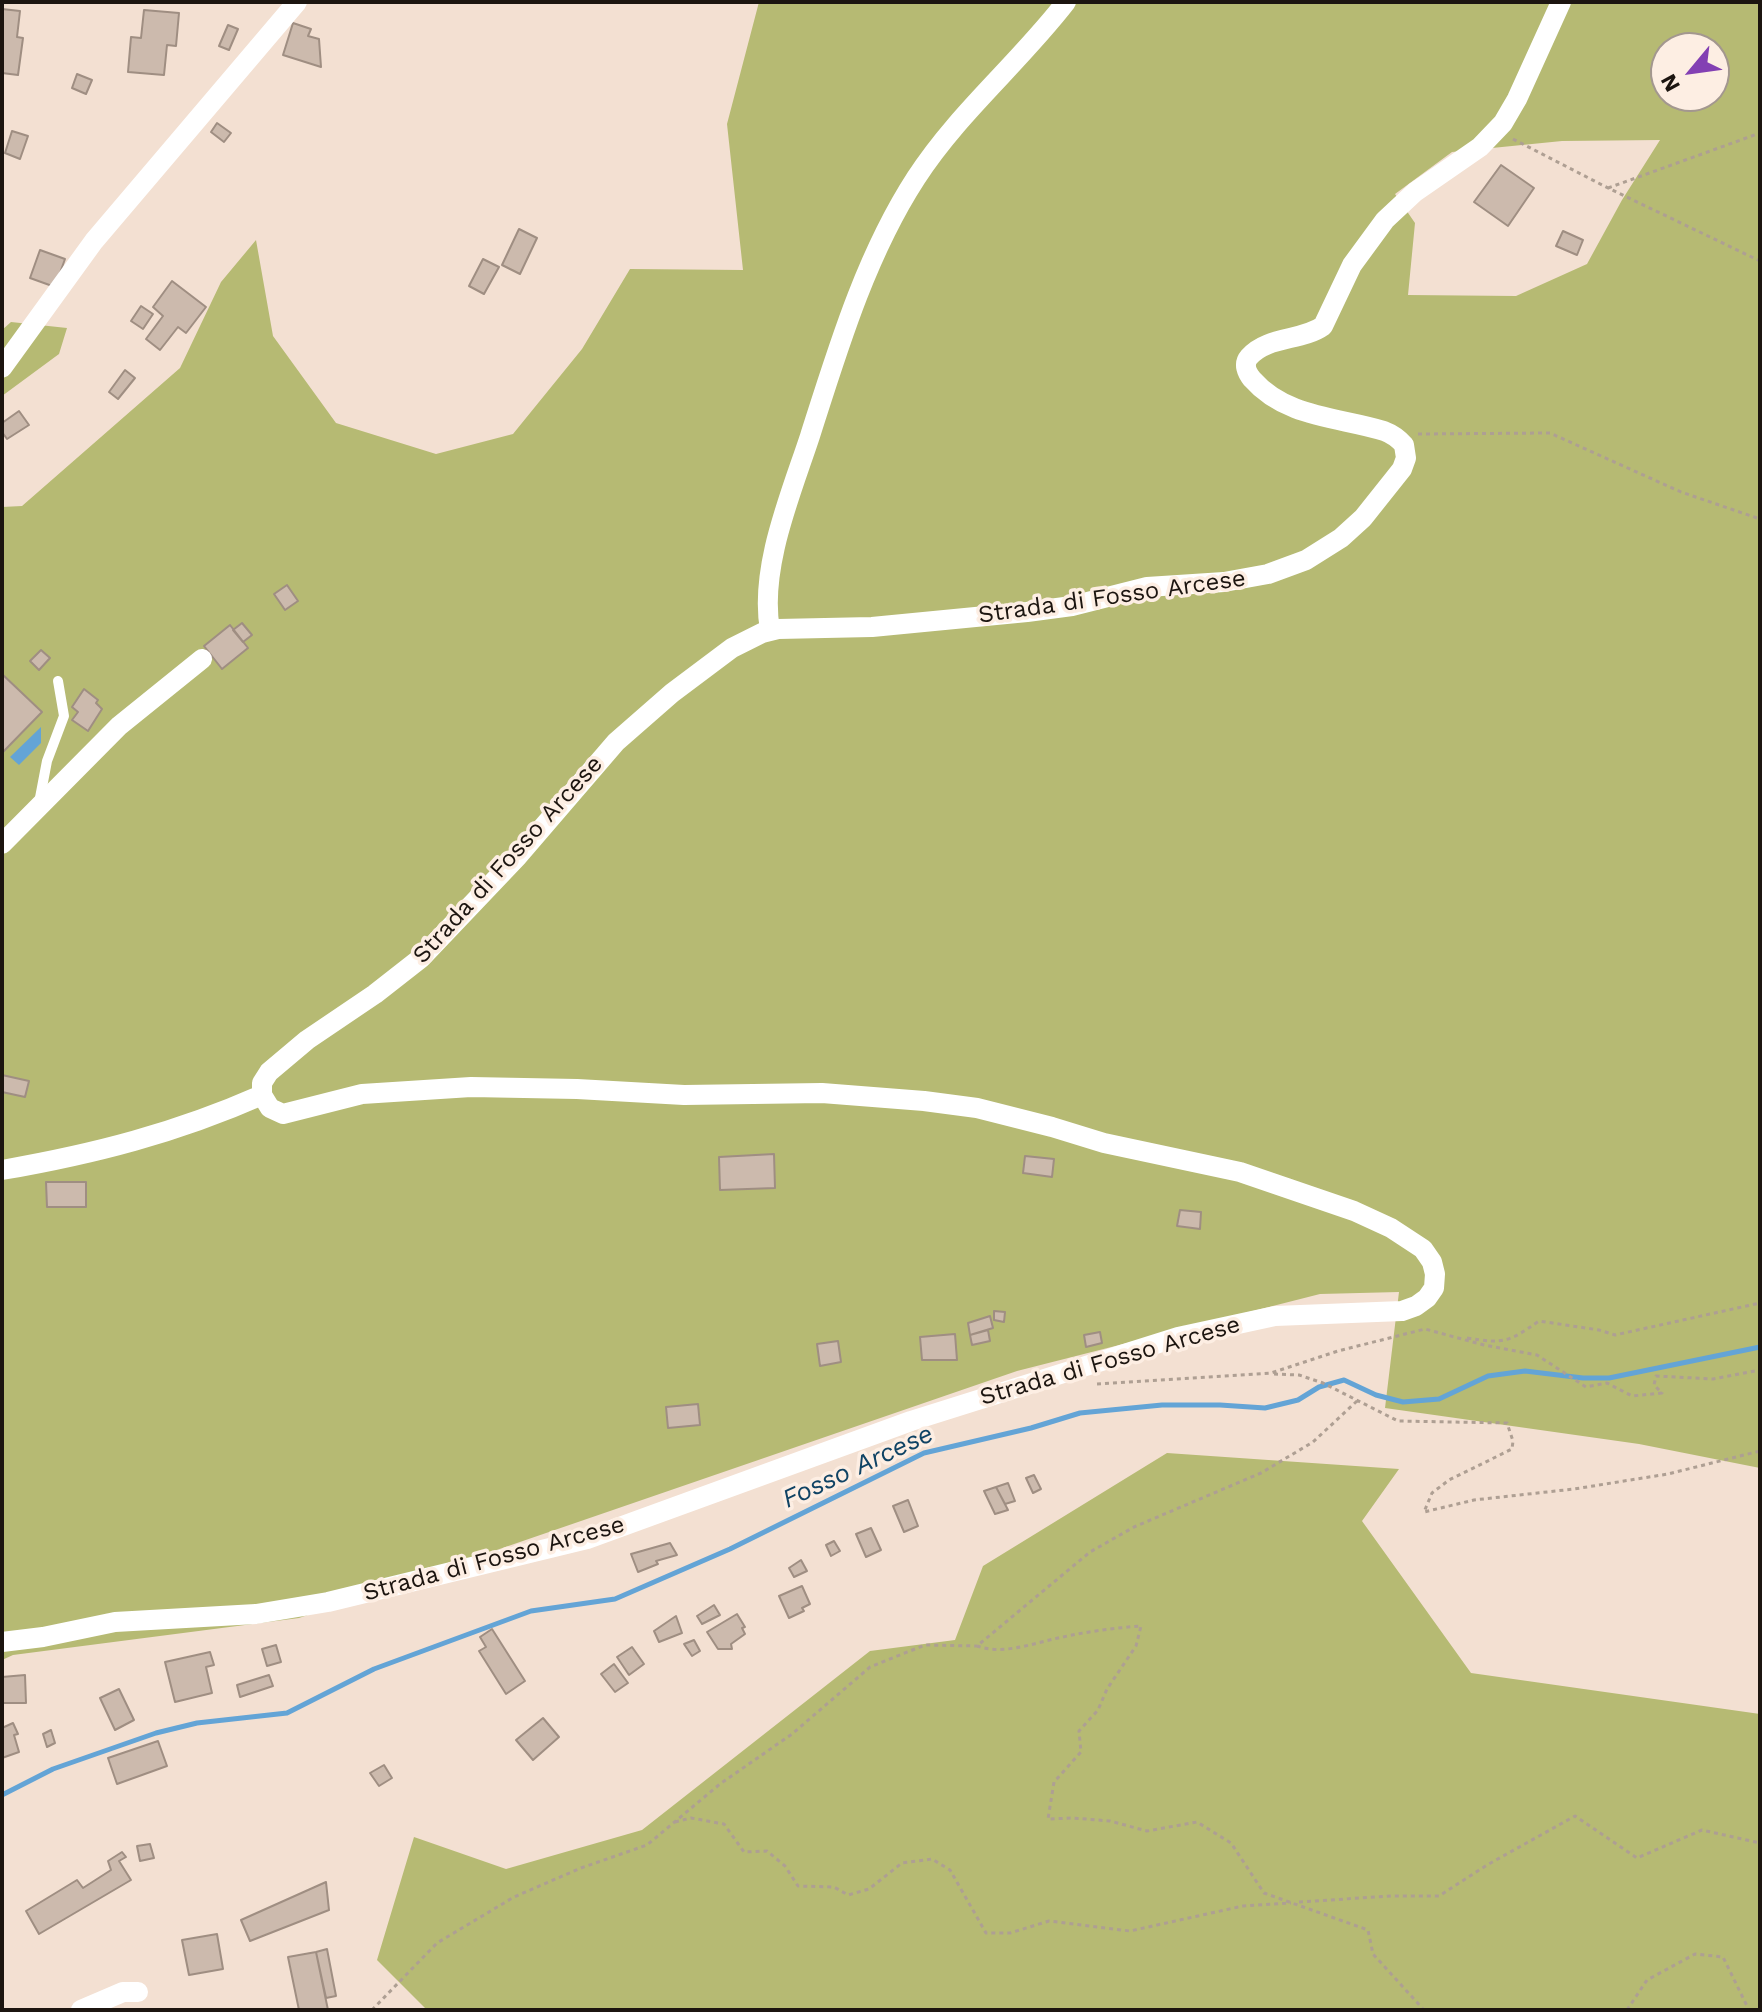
<!DOCTYPE html>
<html>
<head>
<meta charset="utf-8">
<style>
	body { margin:0 }
	#map { position:relative; width:1762px; height:2012px; overflow:hidden; background:#f3e0d2; font-family:"Work Sans",sans-serif }
	canvas { display:block }
	.frame { position:absolute; inset:0; border:4px solid #1c1510; pointer-events:none }
	.north { position:absolute; left:1650px; top:32px; width:80px; height:80px; box-sizing:border-box; background:#fdeee3; border:2px solid #a3978f; border-radius:50%; rotate:241deg; font-size:22px; font-weight:700; line-height:32px; text-align:center; color:#1c1510 }
	.north::after { content:''; display:block; margin:auto; width:28px; height:36px; background:#8340b3; clip-path:polygon(50% 0,100% 100%,50% 72%,0 100%) }
</style>
</head>
<body>
<div id="map">
<canvas width="1762" height="2012"></canvas>
<div class="frame"></div>
<div class="north">N</div>
</div>
<script>
const ctx = document.querySelector('canvas').getContext('2d');
ctx.lineJoin = 'round';
function fillPath(path, color) {
  ctx.fillStyle = color;
  ctx.fill(path, 'evenodd');
}
function strokePath(path, color, width, dash) {
  ctx.strokeStyle = color;
  ctx.lineWidth = width;
  ctx.lineCap = dash ? 'butt' : 'round';
  ctx.setLineDash(dash || []);
  ctx.stroke(path);
}
function drawText(font, color, halo, rows, align = 'center') {
  ctx.font = font + ' "Work Sans",sans-serif';
  ctx.lineWidth = 7;
  ctx.setLineDash([]);
  ctx.textBaseline = 'middle';
  ctx.strokeStyle = halo;
  ctx.fillStyle = color;
  for (const [text, x, y, turn = 0] of rows) {
    ctx.save();
    ctx.translate(x, y);
    ctx.rotate((+turn || 0) * Math.PI / 180);
    ctx.textAlign = isNaN(turn) ? turn : align;
    if (halo) ctx.strokeText(text, 0, 0);
    ctx.fillText(text, 0, 0);
    ctx.restore();
  }
}
const green = new Path2D(`
	M 759,2 L 1760,2 L 1760,1468 L 1639,1444 L 1385,1408 L 1399,1292 L 1320,1294 L 1017,1371 L 299,1618 L 13,1655 L 2,1660 L 2,507 L 22,506 L 180,368 L 221,282 L 256,240 L 273,336 L 336,423 L 436,454 L 513,434 L 582,349 L 630,269 L 743,270 L 727,124 ZM 1666,48 L 1714,48 L 1714,96 L 1666,96 ZM 1660,140 L 1622,200 L 1587,264 L 1516,296 L 1408,295 L 1415,223 L 1395,194 L 1452,152 L 1562,141 Z
	M 11,322 L 67,328 L 59,354 L 2,396 L 2,330 Z
	M 1167,1453 L 1399,1469 L 1362,1521 L 1471,1673 L 1760,1714 L 1760,2010 L 427,2010 L 377,1960 L 414,1837 L 506,1869 L 642,1830 L 870,1651 L 955,1640 L 983,1566 Z`);
const water = new Path2D(`
	M 41,727 L 41,743 L 19,765 L 10,757 Z`);
const stream = new Path2D(`
	M 2,1795 L 53,1769 L 156,1733 L 197,1723 L 287,1713 L 374,1669 L 531,1611 L 615,1599 L 730,1549 L 924,1453 L 1031,1428 L 1080,1413 L 1162,1405 L 1220,1405 L 1265,1408 L 1298,1400 L 1319,1387 L 1344,1380 L 1376,1395 L 1403,1402 L 1439,1399 L 1488,1376 L 1525,1371 L 1583,1378 L 1609,1378 L 1760,1347`);
const building = new Path2D(`
	M 2,9 L 20,11 L 17,37 L 23,38 L 18,75 L 2,73 Z
	M 144,10 L 179,13 L 176,46 L 167,45 L 164,75 L 128,72 L 131,37 L 141,38 Z
	M 293,23 L 311,29 L 308,36 L 319,39 L 321,67 L 283,55 Z
	M 228,25 L 238,29 L 229,50 L 219,46 Z
	M 77,74 L 92,80 L 86,94 L 72,88 Z
	M 217,123 L 231,133 L 224,142 L 211,132 Z
	M 12,131 L 28,136 L 20,159 L 5,153 Z
	M 1501,165 L 1534,188 L 1508,226 L 1474,202 Z
	M 519,229 L 537,238 L 520,274 L 502,265 Z
	M 1563,231 L 1583,240 L 1577,255 L 1556,246 Z
	M 40,250 L 65,259 L 55,287 L 30,278 Z
	M 483,259 L 499,267 L 484,294 L 469,286 Z
	M 172,281 L 206,307 L 186,333 L 178,327 L 160,350 L 146,339 L 163,316 L 153,307 Z
	M 141,306 L 153,314 L 143,329 L 131,321 Z
	M 125,370 L 135,378 L 118,399 L 109,392 Z
	M 19,411 L 29,425 L 7,439 L 2,432 L 2,423 Z
	M 287,585 L 298,601 L 285,610 L 274,594 Z
	M 242,623 L 252,635 L 243,642 L 233,630 Z
	M 230,625 L 248,648 L 222,669 L 204,646 Z
	M 41,650 L 50,658 L 39,670 L 30,661 Z
	M 2,674 L 42,712 L 2,753 Z
	M 84,689 L 98,700 L 96,703 L 102,709 L 88,731 L 72,720 L 78,712 L 72,707 Z
	M 2,1075 L 29,1081 L 25,1097 L 2,1092 Z
	M 774,1154 L 775,1188 L 720,1190 L 719,1157 Z
	M 1025,1156 L 1054,1159 L 1052,1177 L 1023,1173 Z
	M 46,1182 L 86,1182 L 86,1207 L 47,1207 Z
	M 1180,1210 L 1201,1212 L 1200,1229 L 1177,1226 Z
	M 994,1311 L 1005,1312 L 1004,1322 L 994,1320 Z
	M 990,1316 L 993,1328 L 970,1335 L 968,1323 Z
	M 988,1330 L 990,1341 L 972,1345 L 970,1335 Z
	M 1100,1332 L 1102,1343 L 1086,1347 L 1084,1335 Z
	M 955,1334 L 957,1360 L 922,1360 L 920,1337 Z
	M 838,1341 L 841,1362 L 820,1366 L 817,1344 Z
	M 698,1404 L 700,1425 L 668,1428 L 666,1407 Z
	M 1034,1475 L 1041,1489 L 1033,1493 L 1026,1478 Z
	M 1008,1483 L 1015,1501 L 1005,1504 L 996,1487 Z
	M 996,1487 L 1008,1510 L 995,1514 L 984,1491 Z
	M 908,1500 L 918,1526 L 904,1532 L 893,1506 Z
	M 871,1528 L 881,1550 L 866,1557 L 856,1534 Z
	M 834,1541 L 840,1551 L 831,1556 L 826,1545 Z
	M 670,1543 L 677,1555 L 656,1561 L 658,1564 L 638,1572 L 631,1554 Z
	M 801,1560 L 807,1571 L 794,1577 L 789,1568 Z
	M 802,1586 L 810,1604 L 802,1608 L 804,1611 L 789,1618 L 779,1596 Z
	M 714,1605 L 720,1615 L 702,1624 L 697,1616 Z
	M 737,1614 L 745,1627 L 742,1628 L 745,1634 L 731,1644 L 732,1649 L 718,1649 L 707,1632 Z
	M 676,1616 L 682,1633 L 659,1642 L 654,1631 Z
	M 492,1629 L 525,1681 L 506,1694 L 479,1651 L 486,1647 L 480,1637 Z
	M 694,1640 L 700,1651 L 692,1656 L 684,1644 Z
	M 276,1645 L 281,1662 L 267,1666 L 262,1649 Z
	M 632,1647 L 644,1664 L 629,1675 L 617,1657 Z
	M 210,1652 L 214,1665 L 206,1667 L 212,1693 L 175,1702 L 165,1662 Z
	M 614,1664 L 628,1683 L 615,1692 L 601,1674 Z
	M 25,1675 L 26,1703 L 2,1703 L 2,1677 Z
	M 269,1675 L 273,1686 L 240,1697 L 237,1685 Z
	M 119,1689 L 134,1720 L 115,1730 L 100,1698 Z
	M 543,1718 L 559,1737 L 533,1760 L 516,1740 Z
	M 13,1723 L 18,1734 L 14,1735 L 19,1752 L 2,1758 L 2,1728 Z
	M 51,1730 L 55,1743 L 47,1747 L 43,1734 Z
	M 158,1741 L 167,1766 L 117,1784 L 108,1758 Z
	M 384,1765 L 392,1778 L 379,1786 L 370,1773 Z
	M 150,1844 L 154,1858 L 140,1861 L 137,1846 Z
	M 122,1852 L 126,1857 L 119,1861 L 131,1880 L 39,1934 L 26,1911 L 77,1880 L 83,1888 L 111,1870 L 108,1861 Z
	M 326,1882 L 329,1910 L 250,1941 L 241,1920 Z
	M 217,1934 L 223,1969 L 189,1975 L 182,1940 Z
	M 327,1949 L 336,1996 L 326,1998 L 316,1952 Z
	M 316,1952 L 328,2010 L 299,2010 L 288,1957 Z`);
const path = new Path2D(`
	M 1513,139 L 1608,188 L 1760,261
	M 1608,188 L 1760,133
	M 1418,434 L 1550,433 L 1681,492 L 1760,519
	M 1467,1338 C 1504,1344 1509,1342 1539,1321 L 1599,1330 L 1615,1335 L 1760,1303
	M 1274,1374 L 1299,1375 L 1323,1383 L 1398,1421 L 1507,1423 L 1513,1441 L 1512,1449 L 1449,1480 L 1432,1493 L 1424,1512 L 1474,1500 L 1574,1489 L 1668,1474 L 1760,1451
	M 1097,1384 L 1271,1373 L 1338,1351 L 1425,1329 L 1484,1345 L 1537,1355 L 1586,1387 L 1607,1383 L 1632,1396 L 1662,1393 L 1654,1385 L 1656,1376 L 1713,1379 L 1760,1370
	M 1357,1401 L 1313,1442 L 1261,1473 L 1134,1527 L 1090,1552 L 977,1646 C 1003,1655 1031,1644 1058,1638 C 1085,1632 1113,1628 1141,1626 L 1136,1646 L 1107,1689 L 1098,1710 L 1079,1731 L 1081,1752 L 1054,1782 L 1048,1819 L 1073,1818 L 1110,1821 L 1147,1831 L 1197,1822 L 1231,1843 L 1264,1893 L 1368,1930 L 1373,1954 L 1424,2010
	M 675,1822 L 691,1818 L 724,1824 L 744,1852 L 767,1851 L 785,1866 L 798,1886 L 834,1887 L 848,1895 L 869,1889 L 902,1863 L 932,1859 L 950,1870 L 986,1933 L 1010,1933 L 1049,1921 L 1130,1931 L 1243,1906 L 1291,1903
	M 1299,1902 L 1391,1896 L 1439,1896 L 1487,1865 L 1575,1816 L 1637,1858 L 1702,1830 L 1760,1843
	M 372,2010 L 437,1943 L 514,1897 L 581,1868 L 647,1845 L 720,1784 L 792,1734 L 870,1667 L 925,1645 L 977,1646
	M 1627,2010 L 1647,1980 L 1695,1954 L 1723,1957 L 1749,2010`);
const lane = new Path2D(`
	M 39,803 L 47,761 L 64,716 L 58,681`);
const street = new Path2D(`
	M 2,368 L 94,241 L 297,2
	M 770,630 C 759,568 791,494 810,436 C 838,348 866,255 916,178 C 958,113 1019,63 1066,2
	M 2,844 L 119,726 L 202,659
	M 2,1170 C 94,1154 176,1133 262,1095
	M 2,1642 L 43,1637 L 115,1622 L 256,1614 L 328,1602 L 587,1539 L 911,1421 L 1178,1337 L 1275,1316 L 1402,1311 L 1416,1306 L 1427,1298 L 1434,1288 L 1435,1274 L 1432,1262 L 1423,1249 L 1391,1228 L 1354,1211 L 1240,1172 L 1104,1143 L 1052,1127 L 977,1108 L 924,1101 L 822,1093 L 684,1095 L 577,1089 L 471,1087 L 362,1094 L 283,1114 L 270,1108 L 262,1095 L 262,1083 L 269,1072 L 307,1040 L 375,994 L 421,958 L 518,856 L 616,742 L 672,693 L 732,648 L 762,633 L 778,629 L 872,627 L 1027,612 L 1072,606 L 1147,587 L 1224,582 L 1268,574 L 1306,560 L 1341,538 L 1363,518 L 1402,469 L 1406,458 L 1404,445 C 1398,438 1392,434 1384,431 C 1339,417 1286,418 1252,379 C 1247,373 1243,364 1249,357 C 1267,336 1302,341 1323,326 L 1352,265 L 1385,220 L 1415,192 L 1480,147 L 1503,123 L 1517,99 L 1561,2
	M 81,2010 L 123,1992 L 138,1992`);
const streetNames = [
	["Strada di Fosso Arcese",1112,597,-8],
	["Strada di Fosso Arcese",508,860,-48],
	["Strada di Fosso Arcese",1110,1361,-16],
	["Strada di Fosso Arcese",494,1559,-15]
];
const waterNames = [
	["Fosso Arcese",858,1467,-25]
];
fillPath(green, '#b6ba73');
fillPath(water, '#63a4d6');
strokePath(stream, '#63a4d6', 5);
fillPath(building, '#ccbaad');
strokePath(building, '#9f8e82', 2);
strokePath(path, '#ae9f93', 3, [4, 4]);
strokePath(lane, '#fff', 10);
strokePath(street, '#fff', 20);
drawText('24px', '#1c1510', '#fdeee3', streetNames);
drawText('italic 26px', '#104364', '#fdeee3', waterNames);
</script>
</body>
</html>
